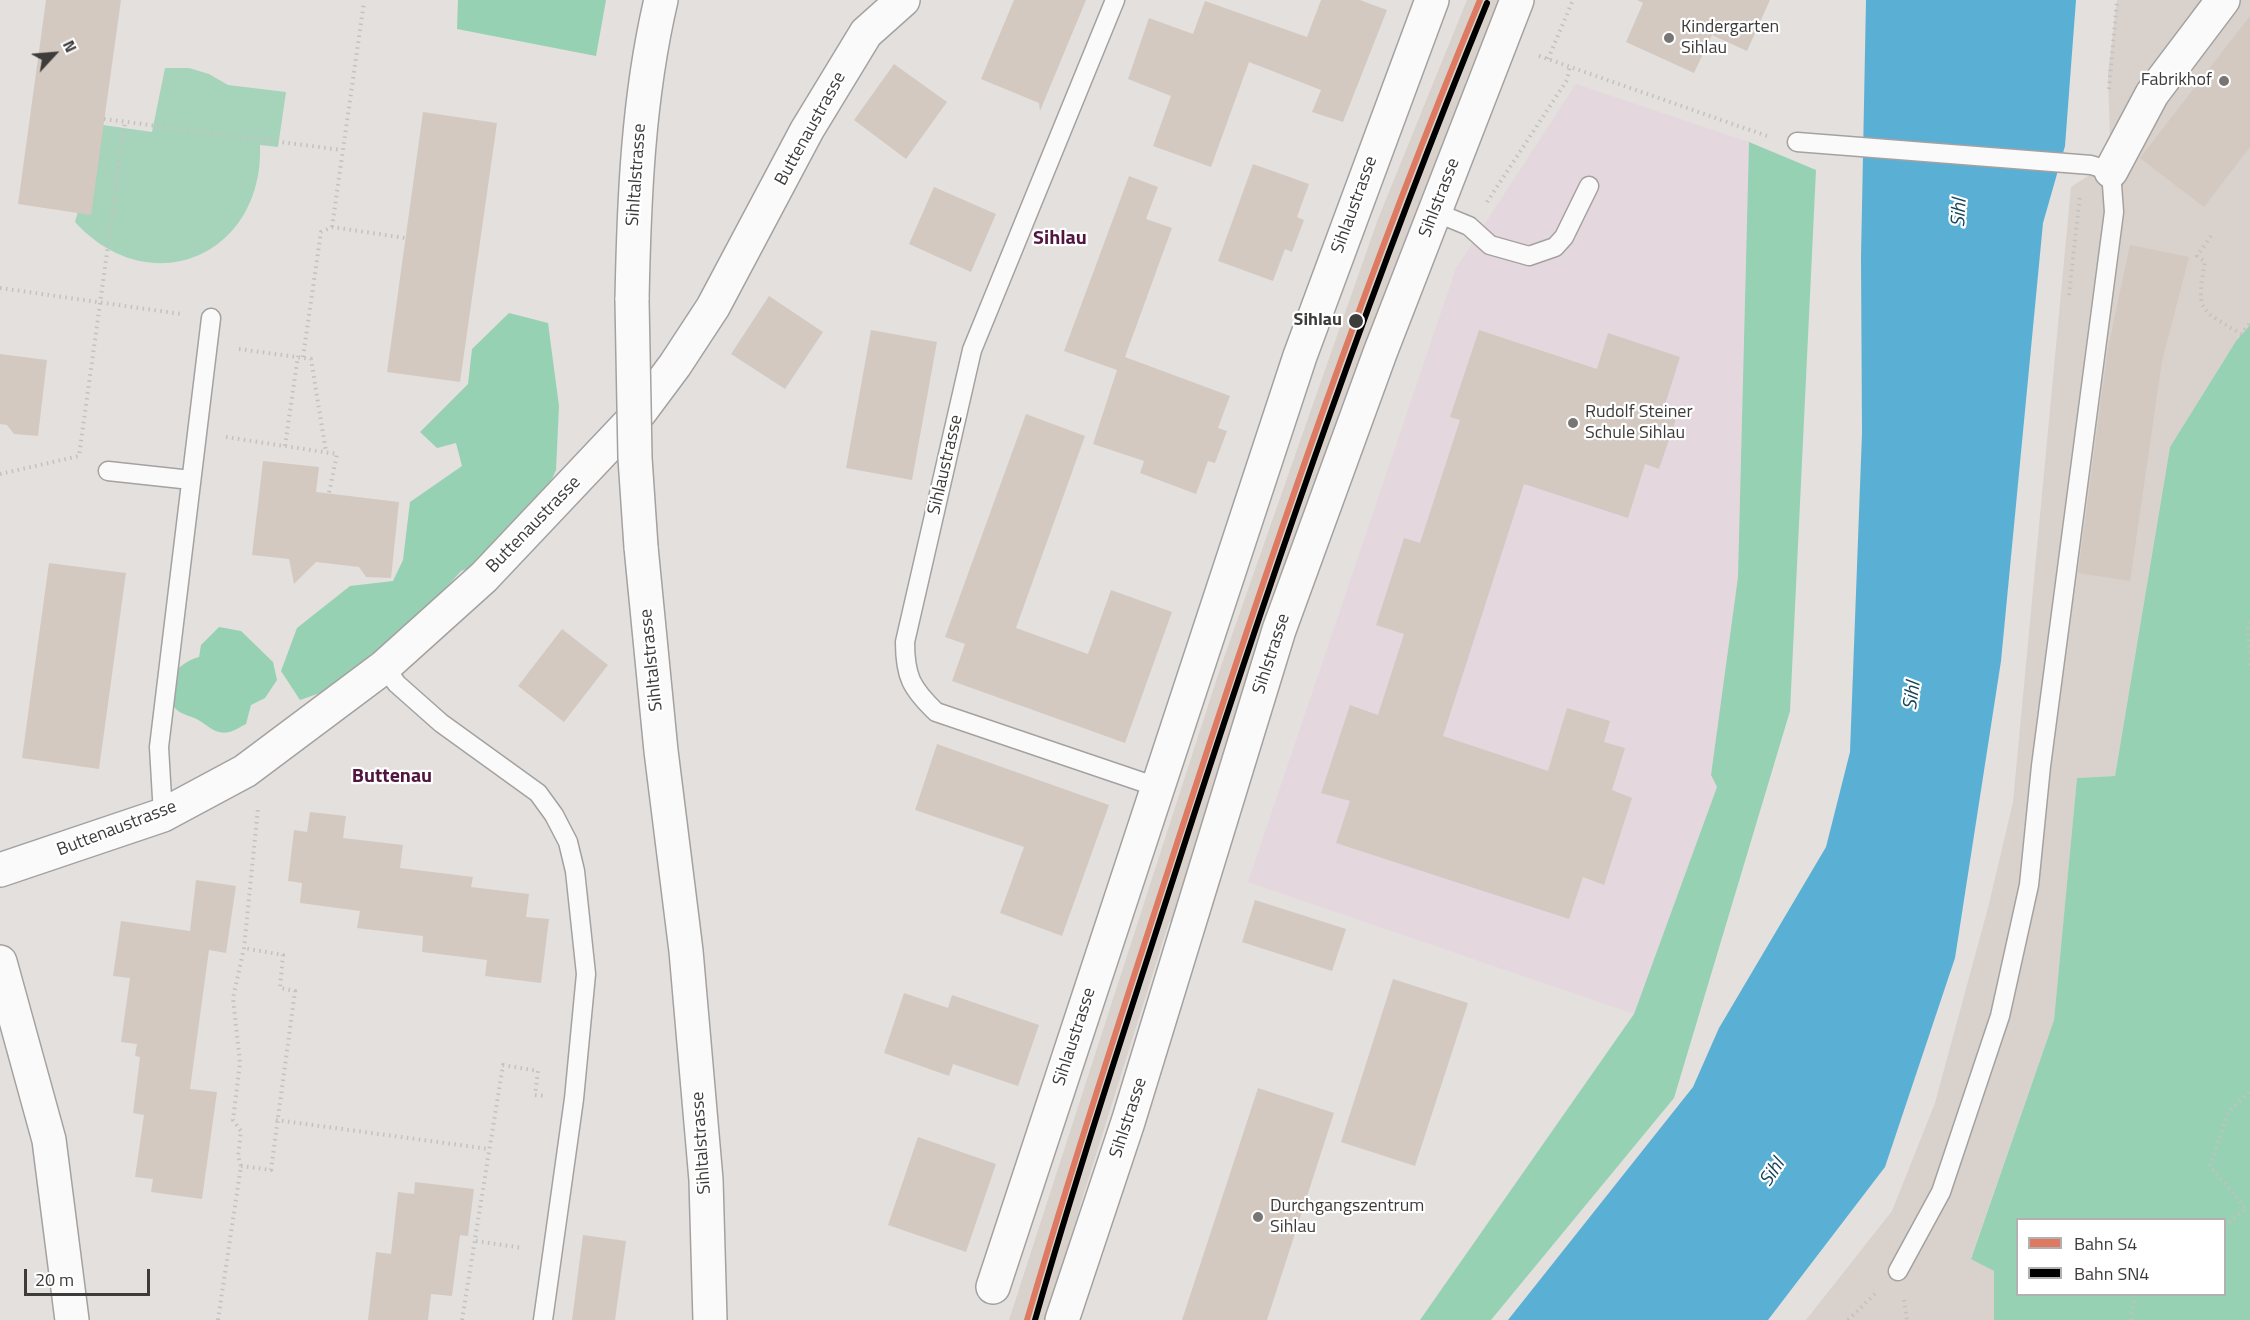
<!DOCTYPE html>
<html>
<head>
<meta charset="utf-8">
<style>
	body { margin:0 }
	#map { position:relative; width:2250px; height:1320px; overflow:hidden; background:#e3e0de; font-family:"Titillium Web",sans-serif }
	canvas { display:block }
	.legend { position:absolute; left:2016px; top:1218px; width:210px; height:78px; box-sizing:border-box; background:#fff; border:2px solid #b2b1b1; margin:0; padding:8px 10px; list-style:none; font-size:18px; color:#3e3c3b }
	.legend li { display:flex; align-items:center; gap:12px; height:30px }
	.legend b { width:30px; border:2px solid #b2b1b1 }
	.north { position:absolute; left:24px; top:24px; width:60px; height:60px; -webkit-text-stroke:4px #fff; paint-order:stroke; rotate:64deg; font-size:16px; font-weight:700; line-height:24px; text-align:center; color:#3e3c3b }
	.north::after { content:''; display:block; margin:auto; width:21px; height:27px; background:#3e3c3b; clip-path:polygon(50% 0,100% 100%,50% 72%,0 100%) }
	.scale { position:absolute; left:24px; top:1269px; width:126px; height:27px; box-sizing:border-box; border:3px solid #3e3c3b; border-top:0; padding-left:8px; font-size:18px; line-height:21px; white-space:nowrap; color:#3e3c3b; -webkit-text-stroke:4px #fff; paint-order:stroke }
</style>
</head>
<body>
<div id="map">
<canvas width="2250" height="1320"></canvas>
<ul class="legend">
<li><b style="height:8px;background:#de7a61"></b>Bahn S4</li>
<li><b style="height:8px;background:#000"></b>Bahn SN4</li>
</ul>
<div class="north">N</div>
<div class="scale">20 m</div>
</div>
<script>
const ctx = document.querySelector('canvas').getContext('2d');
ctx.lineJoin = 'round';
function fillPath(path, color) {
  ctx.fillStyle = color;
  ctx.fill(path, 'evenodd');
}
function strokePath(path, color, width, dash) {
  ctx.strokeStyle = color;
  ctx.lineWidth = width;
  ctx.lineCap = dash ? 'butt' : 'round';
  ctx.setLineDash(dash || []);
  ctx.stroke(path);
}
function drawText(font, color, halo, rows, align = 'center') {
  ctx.font = font + ' "Titillium Web",sans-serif';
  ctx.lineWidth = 4.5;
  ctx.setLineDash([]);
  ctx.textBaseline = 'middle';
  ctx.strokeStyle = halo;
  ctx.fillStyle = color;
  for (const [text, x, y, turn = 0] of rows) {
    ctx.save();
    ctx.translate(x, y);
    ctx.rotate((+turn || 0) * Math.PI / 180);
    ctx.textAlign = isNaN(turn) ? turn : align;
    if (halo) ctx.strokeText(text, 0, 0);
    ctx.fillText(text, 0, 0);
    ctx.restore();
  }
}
const built = new Path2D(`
	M 1467,0 L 1501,0 L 1465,83 L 1469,93 L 1355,388 L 1347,392 L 1195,843 L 1199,852 L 1178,919 L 1169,922 L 1083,1196 L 1047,1320 L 1009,1320 L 1218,675 L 1378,219 Z
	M 2117,0 L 2250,0 L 2250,325 L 2236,341 L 2170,447 L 2115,776 L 2077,778 L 2054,1020 L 1971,1258 L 1994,1271 L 1994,1320 L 1806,1320 L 1892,1211 L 1935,1103 L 1989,904 L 2013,802 L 2071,187 L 2091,174 L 2111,171 L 2108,74 Z`);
const education = new Path2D(`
	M 1576,84 L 1749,142 L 1738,577 L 1711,775 L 1717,787 L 1634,1014 L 1248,882 L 1456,268 Z`);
const green = new Path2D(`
	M 165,68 L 189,68 L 209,74 L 228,85 L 286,92 L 278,147 L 260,145 C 264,256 150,304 75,222 L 103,125 L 152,132 Z`);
const forest = new Path2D(`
	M 458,0 L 606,0 L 596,56 L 457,29 Z
	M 1749,142 L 1816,170 L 1790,711 L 1674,1098 L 1491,1320 L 1420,1320 L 1634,1014 L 1717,787 L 1711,775 L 1738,577 Z
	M 509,313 L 548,323 L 559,406 L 556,470 L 520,551 L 461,571 L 398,641 L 371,654 L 357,680 L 300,700 L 281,671 L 297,628 L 350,586 L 393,581 L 403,560 L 410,502 L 462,466 L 456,443 L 437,448 L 420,432 L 468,384 L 472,349 Z
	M 2250,325 L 2250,1320 L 1994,1320 L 1994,1271 L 1971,1259 L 2054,1020 L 2077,778 L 2115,776 L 2170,447 L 2236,341 ZM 2018,1220 L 2224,1220 L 2224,1294 L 2018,1294 Z
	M 219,627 L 241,631 L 273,662 L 277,680 L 265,698 L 251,705 L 246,724 C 241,726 235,731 229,732 C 216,735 210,727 200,721 C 193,716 180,715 175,708 C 156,686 177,663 199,657 L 201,645 Z`);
const water = new Path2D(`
	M 1866,0 L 2076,0 L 2065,146 L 2043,223 L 2001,661 L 1955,958 L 1885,1167 L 1768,1320 L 1508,1320 L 1693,1087 L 1719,1028 L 1826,847 L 1850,752 L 1862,433 L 1861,258 Z`);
const building = new Path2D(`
	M 46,0 L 121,0 L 91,215 L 18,204 Z
	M 1014,0 L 1086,0 L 1040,111 L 1039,103 L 981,79 Z
	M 1321,0 L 1360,0 L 1387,10 L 1343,122 L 1312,112 L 1321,90 L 1249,62 L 1211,167 L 1153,146 L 1171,96 L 1128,79 L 1149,18 L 1193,34 L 1205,1 L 1307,37 Z
	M 1637,0 L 1770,0 L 1747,51 L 1712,35 L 1694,73 L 1626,42 L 1643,3 Z
	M 2250,16 L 2250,147 L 2204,207 L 2140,158 Z
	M 894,64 L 947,102 L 906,159 L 854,120 Z
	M 423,112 L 497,123 L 460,382 L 387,372 Z
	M 1253,164 L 1309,184 L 1297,217 L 1304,220 L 1292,252 L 1285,249 L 1273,281 L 1218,261 Z
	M 1129,176 L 1158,187 L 1146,219 L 1172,228 L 1125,357 L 1230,396 L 1218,428 L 1227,431 L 1215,463 L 1208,461 L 1196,494 L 1140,473 L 1144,461 L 1093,444 L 1117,370 L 1064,351 Z
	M 934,187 L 996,214 L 971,272 L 909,244 Z
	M 2130,245 L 2189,257 L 2162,361 L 2130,581 L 2078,573 L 2108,348 Z
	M 769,296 L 823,332 L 785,389 L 731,354 Z
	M 871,330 L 937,342 L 912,480 L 846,468 Z
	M 1479,330 L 1597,369 L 1608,333 L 1680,357 L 1663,411 L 1677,416 L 1659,469 L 1645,464 L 1628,518 L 1524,484 L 1443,736 L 1548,771 L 1567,708 L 1610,721 L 1604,742 L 1625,748 L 1612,790 L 1632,798 L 1604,885 L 1583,877 L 1569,919 L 1336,843 L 1350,801 L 1321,793 L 1350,705 L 1378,715 L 1404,634 L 1376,625 L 1404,538 L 1420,543 L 1460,420 L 1450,417 Z
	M 0,354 L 47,360 L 38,436 L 14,434 L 7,425 L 0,424 Z
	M 1026,414 L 1085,436 L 1016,628 L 1088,654 L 1111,590 L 1172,612 L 1125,743 L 952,681 L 965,644 L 945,637 Z
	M 263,461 L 319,467 L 316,492 L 399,502 L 391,578 L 366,577 L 359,567 L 316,562 L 294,584 L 289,559 L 252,555 Z
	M 49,563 L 126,573 L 99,769 L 22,758 Z
	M 562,629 L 608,665 L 564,722 L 518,686 Z
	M 937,744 L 1109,805 L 1062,936 L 1000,913 L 1024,847 L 915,810 Z
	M 310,812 L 346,816 L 343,838 L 403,845 L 400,868 L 473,877 L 471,887 L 529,894 L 526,917 L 549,919 L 541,983 L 485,976 L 487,960 L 422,952 L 423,936 L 357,928 L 360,911 L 300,903 L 302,883 L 288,881 L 294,830 L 307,832 Z
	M 196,880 L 236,886 L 226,953 L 209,950 L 190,1089 L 217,1092 L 202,1199 L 151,1192 L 153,1179 L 135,1177 L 144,1115 L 133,1113 L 140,1057 L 135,1056 L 137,1044 L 121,1042 L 130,978 L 113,976 L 121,921 L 190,931 Z
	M 1255,900 L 1346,929 L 1332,971 L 1242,942 Z
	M 1393,979 L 1468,1003 L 1415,1166 L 1341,1142 Z
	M 904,993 L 948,1008 L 952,995 L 1039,1025 L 1018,1086 L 953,1064 L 949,1076 L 884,1053 Z
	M 1258,1088 L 1334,1113 L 1267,1320 L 1182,1320 Z
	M 918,1137 L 996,1164 L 966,1252 L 888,1225 Z
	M 415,1182 L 474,1189 L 468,1236 L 460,1235 L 452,1296 L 431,1294 L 428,1320 L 368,1320 L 376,1252 L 391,1254 L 398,1192 L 414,1194 Z
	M 583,1235 L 626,1241 L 615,1320 L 572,1320 Z`);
const path = new Path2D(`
	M 1539,56 L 1767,136
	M 1548,59 L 1573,0
	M 2109,89 L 2117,0
	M 104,119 L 342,150
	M 1487,202 L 1567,80 L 1570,66
	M 332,227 L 364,2
	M 2211,236 L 2197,256 L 2205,262 C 2196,313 2199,308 2241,334 L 2250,323
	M 0,288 L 181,314
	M 2069,295 L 2080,195
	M 239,349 L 311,359 L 326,452
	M 303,357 L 321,232 L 332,227 L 405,238
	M 226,437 L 337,454 L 329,493
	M 285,446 L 298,356
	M 0,474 L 79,456 L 125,122
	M 2250,622 L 2248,629 L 2250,670
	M 276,1120 L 489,1149
	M 241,1166 L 271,1170 L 295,991 L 280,988 L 283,955 L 244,948
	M 2224,1226 L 2246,1209 L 2210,1166 L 2228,1113 L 2250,1091
	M 476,1241 L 523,1248
	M 1904,1300 L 1907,1320
	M 218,1320 L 241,1166 L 238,1156 L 241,1131 L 233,1120 L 240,1063 L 233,998 L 244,948 L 258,808
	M 462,1320 L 503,1065 L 538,1071 L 535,1095 L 545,1096
	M 1848,1320 L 1877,1292
	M 2131,1320 L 2135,1294`);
const service = new Path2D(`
	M 1115,0 L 972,350 L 905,642 C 905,676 911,688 936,712 L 1157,787
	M 1797,142 L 2091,165 L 2111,171 L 2114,212 L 2041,766 L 2029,885 L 2000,1016 L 1941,1192 L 1898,1271
	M 1435,212 L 1469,226 L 1490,245 L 1529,256 L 1555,247 L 1564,237 L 1589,186
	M 108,471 L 191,480
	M 384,667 L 397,684 L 441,723 L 538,793 L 554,815 L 568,842 L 575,871 L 586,974 L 574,1099 L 543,1320
	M 163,815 L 159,747 L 211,318`);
const minor = new Path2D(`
	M 2111,171 L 2152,94 L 2223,0
	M 0,870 L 163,815 L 245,771 L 384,667 L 484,577 L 640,412 L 675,365 L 713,307 L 807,130 L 866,33 L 903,0
	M 0,962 L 49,1140 L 72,1320
	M 993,1287 L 1300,356 L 1432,0
	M 1062,1320 L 1128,1122 L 1279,630 L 1380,353 L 1517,0`);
const primary = new Path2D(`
	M 632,300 C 634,199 638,98 661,0
	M 641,547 L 661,751 L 686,951 L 706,1180 L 710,1320`);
const primaryBridge = new Path2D(`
	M 632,300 L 635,458 L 641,547`);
const rail1 = new Path2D(`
	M 1027,1320 C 1075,1156 1128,994 1181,831 C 1272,551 1367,273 1480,0`);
const rail2 = new Path2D(`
	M 1035,1320 C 1082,1156 1136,995 1188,833 C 1279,553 1375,275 1487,3`);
const markers = [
	[1669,38,6,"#787574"],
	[2224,81,6,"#787574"],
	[1356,321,8,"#3e3c3b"],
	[1573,423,6,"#787574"],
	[1258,1217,6,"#787574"]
];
const poiNames = [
	["Kindergarten",1681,28],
	["Sihlau",1681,49],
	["Fabrikhof",2212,81,"right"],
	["Rudolf Steiner",1585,413],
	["Schule Sihlau",1585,434],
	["Durchgangszentrum",1270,1207],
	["Sihlau",1270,1228]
];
const streetNames = [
	["Buttenaustrasse",811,129,-61],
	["Sihltalstrasse",637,175,-86],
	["Sihlstrasse",1440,198,-69],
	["Sihlaustrasse",1355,205,-70],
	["Sihlaustrasse",946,465,-77],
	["Buttenaustrasse",534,525,-46],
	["Sihlstrasse",1272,654,-72],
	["Sihltalstrasse",652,660,-96],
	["Buttenaustrasse",117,829,-21],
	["Sihlaustrasse",1075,1037,-72],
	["Sihlstrasse",1129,1118,-72],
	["Sihltalstrasse",702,1143,-94]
];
const stopNames = [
	["Sihlau",1342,321]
];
const waterNames = [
	["Sihl",1960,213,-86],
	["Sihl",1913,696,-82],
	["Sihl",1773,1173,-57]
];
const neighbourhoodNames = [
	["Sihlau",1060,239],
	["Buttenau",392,777]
];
fillPath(built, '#d8d1cc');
fillPath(education, '#e5d7de');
fillPath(green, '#a5d4ba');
fillPath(forest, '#96d1b3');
fillPath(water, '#59b0d4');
fillPath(building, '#d3c9c1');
strokePath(service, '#a4a2a0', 21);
strokePath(minor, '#a4a2a0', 36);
strokePath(primary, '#a4a2a0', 36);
strokePath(path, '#c3c1c1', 4, [1.5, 4.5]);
strokePath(service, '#fbfafa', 18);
strokePath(minor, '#fbfafa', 33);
strokePath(primary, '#fbfafa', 33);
strokePath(primaryBridge, '#a4a2a0', 36, []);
strokePath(primaryBridge, '#fbfafa', 33);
strokePath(rail1, '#de7a61', 6);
strokePath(rail2, '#000', 6);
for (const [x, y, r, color] of markers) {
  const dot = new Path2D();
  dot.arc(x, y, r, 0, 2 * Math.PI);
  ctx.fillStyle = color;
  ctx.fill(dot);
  strokePath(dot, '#fff', 2);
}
drawText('18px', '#3e3c3b', '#fff', poiNames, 'left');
drawText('18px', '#3e3c3b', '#fff', streetNames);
drawText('bold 18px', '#3e3c3b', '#fff', stopNames, 'right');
drawText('italic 20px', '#17455c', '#fff', waterNames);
drawText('bold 20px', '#50163f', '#fff', neighbourhoodNames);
</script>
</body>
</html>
